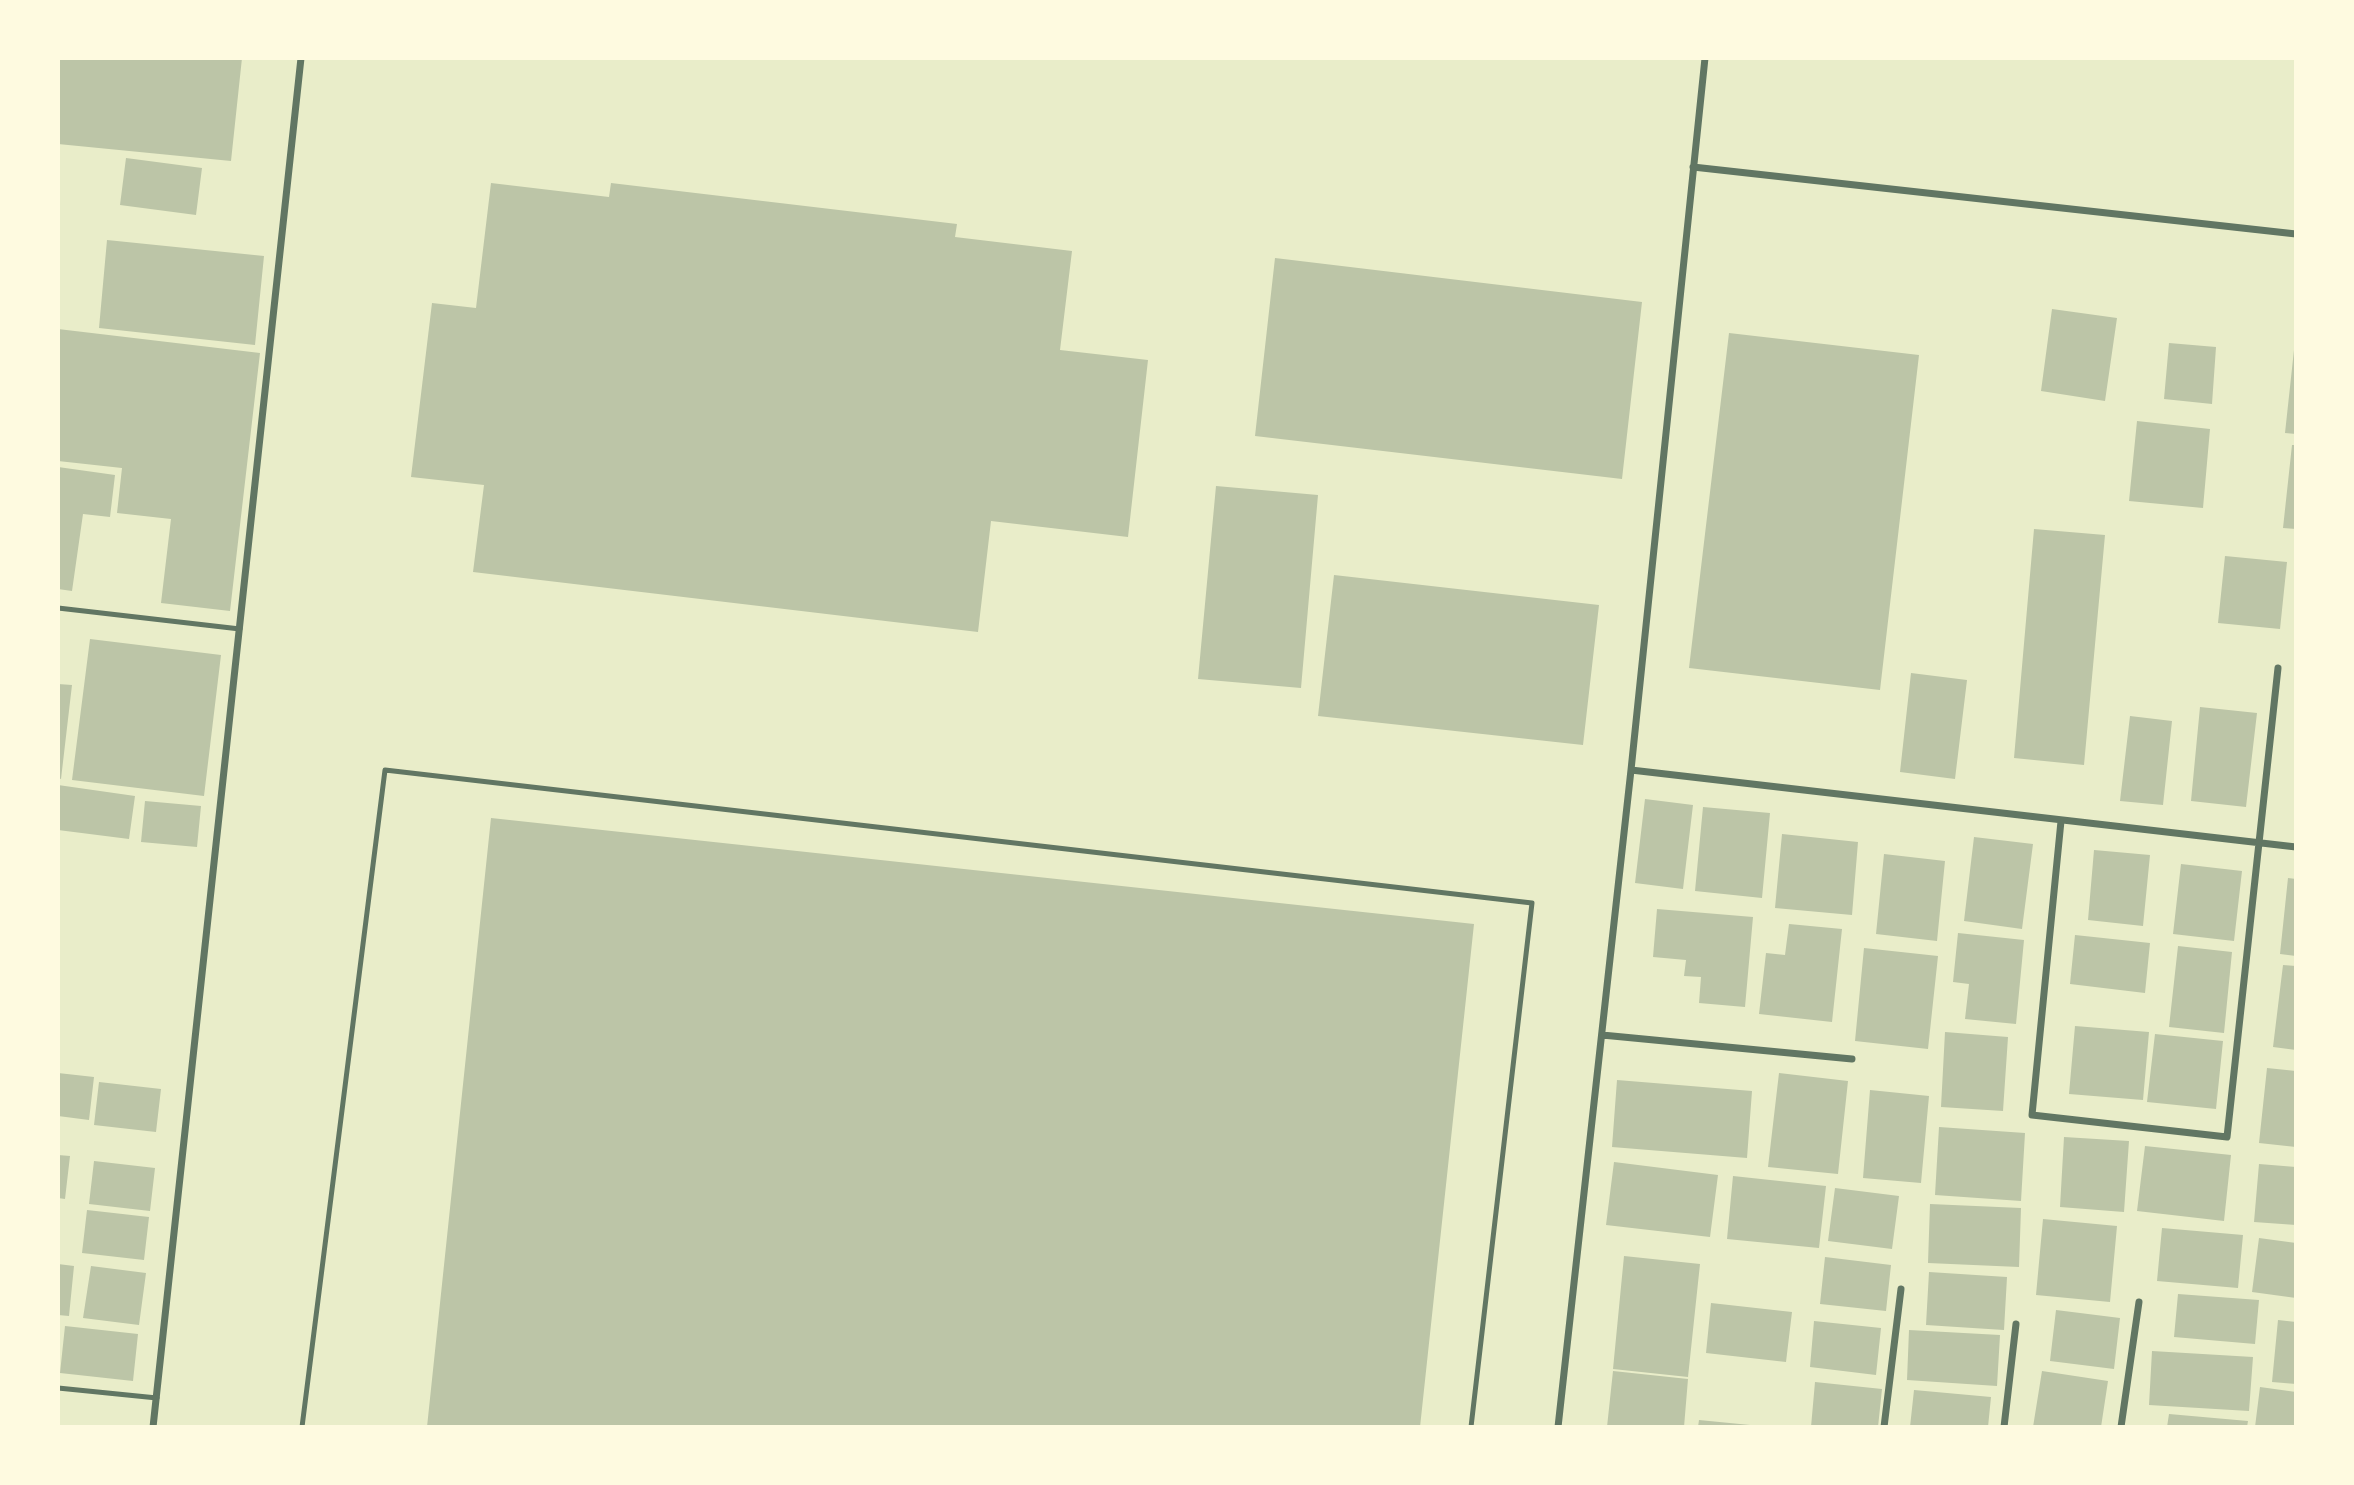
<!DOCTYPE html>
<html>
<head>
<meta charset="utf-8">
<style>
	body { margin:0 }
	#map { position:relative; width:2354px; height:1485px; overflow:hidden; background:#e9edc9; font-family:Ubuntu,sans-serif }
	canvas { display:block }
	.frame { position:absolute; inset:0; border:60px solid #fefae0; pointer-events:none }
</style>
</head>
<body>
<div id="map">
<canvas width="2354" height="1485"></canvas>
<div class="frame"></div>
</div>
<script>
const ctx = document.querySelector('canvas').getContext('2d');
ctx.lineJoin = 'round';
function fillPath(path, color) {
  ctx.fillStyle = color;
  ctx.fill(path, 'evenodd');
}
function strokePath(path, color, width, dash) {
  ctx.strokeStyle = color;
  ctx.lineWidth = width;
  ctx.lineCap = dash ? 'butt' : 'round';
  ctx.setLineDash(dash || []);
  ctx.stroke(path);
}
const building = new Path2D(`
	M 58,58 L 242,58 L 231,161 L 58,144 Z
	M 126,158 L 202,168 L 196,215 L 120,205 Z
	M 491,183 L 609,197 L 611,183 L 957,224 L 955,237 L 1072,251 L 1060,350 L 1148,360 L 1128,537 L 991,521 L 978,632 L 473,572 L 484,485 L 411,477 L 432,303 L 476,308 Z
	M 107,240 L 264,256 L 255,345 L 99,328 Z
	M 1275,258 L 1642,302 L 1622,479 L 1255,436 Z
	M 2052,309 L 2117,318 L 2105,401 L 2041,391 Z
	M 58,329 L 260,353 L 230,611 L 161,603 L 171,519 L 117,513 L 122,468 L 58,461 Z
	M 1729,333 L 1919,355 L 1880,690 L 1689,668 Z
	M 2169,343 L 2216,347 L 2212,404 L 2164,399 Z
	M 2294,350 L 2296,350 L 2296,434 L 2285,433 Z
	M 2137,421 L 2210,429 L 2203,508 L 2129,501 Z
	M 2292,445 L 2296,445 L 2296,529 L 2283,528 Z
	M 58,467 L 115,475 L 110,517 L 83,514 L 72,591 L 58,589 Z
	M 1216,486 L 1318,495 L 1301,688 L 1198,679 Z
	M 2034,529 L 2105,535 L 2084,765 L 2014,758 Z
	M 2225,556 L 2287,562 L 2280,629 L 2218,623 Z
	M 1334,575 L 1599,605 L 1583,745 L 1318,716 Z
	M 90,639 L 221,655 L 204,796 L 72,780 Z
	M 1911,673 L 1967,680 L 1955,779 L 1900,772 Z
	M 58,684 L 72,685 L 61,779 L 58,778 Z
	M 2200,707 L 2257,713 L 2246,807 L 2191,801 Z
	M 2130,716 L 2172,721 L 2163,805 L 2120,801 Z
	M 58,785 L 135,796 L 129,839 L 58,830 Z
	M 1645,799 L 1693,805 L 1683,889 L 1635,883 Z
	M 145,801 L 201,806 L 197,847 L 141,842 Z
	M 1703,807 L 1770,813 L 1762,898 L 1695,891 Z
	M 491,818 L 1474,924 L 1420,1427 L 427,1427 Z
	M 1782,834 L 1858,842 L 1852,915 L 1775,908 Z
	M 1974,837 L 2033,844 L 2022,929 L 1964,921 Z
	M 2094,850 L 2150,855 L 2143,926 L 2088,920 Z
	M 1884,854 L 1945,861 L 1937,941 L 1876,934 Z
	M 2181,864 L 2242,871 L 2234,941 L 2173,934 Z
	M 2288,878 L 2296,879 L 2296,956 L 2280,954 Z
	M 1657,909 L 1753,917 L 1745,1007 L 1699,1003 L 1701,977 L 1684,976 L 1686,960 L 1653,957 Z
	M 1789,924 L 1842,929 L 1832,1022 L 1759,1014 L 1766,953 L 1785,955 Z
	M 1958,933 L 2024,940 L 2016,1024 L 1965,1019 L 1969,984 L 1953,982 Z
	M 2075,935 L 2150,943 L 2145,993 L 2070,984 Z
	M 2178,946 L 2232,952 L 2224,1033 L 2169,1027 Z
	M 1864,948 L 1938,956 L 1928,1049 L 1855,1041 Z
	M 2283,965 L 2296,966 L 2296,1050 L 2273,1047 Z
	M 2075,1026 L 2149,1032 L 2143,1100 L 2069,1094 Z
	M 1945,1032 L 2008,1037 L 2003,1111 L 1941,1107 Z
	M 2155,1034 L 2223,1041 L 2216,1109 L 2147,1102 Z
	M 2267,1068 L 2296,1071 L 2296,1147 L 2259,1143 Z
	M 58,1073 L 94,1077 L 89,1120 L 58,1116 Z
	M 1779,1073 L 1848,1081 L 1838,1174 L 1768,1167 Z
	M 1617,1080 L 1752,1091 L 1747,1158 L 1612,1147 Z
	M 99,1082 L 161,1089 L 156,1132 L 94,1125 Z
	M 1870,1090 L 1929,1096 L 1921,1183 L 1863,1178 Z
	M 1939,1127 L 2025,1133 L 2021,1201 L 1935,1195 Z
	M 2064,1137 L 2129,1141 L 2124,1212 L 2060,1207 Z
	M 2145,1146 L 2231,1155 L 2224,1221 L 2137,1211 Z
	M 58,1155 L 70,1156 L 65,1199 L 58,1198 Z
	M 94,1161 L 155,1168 L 150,1211 L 89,1204 Z
	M 1614,1162 L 1718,1175 L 1710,1237 L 1606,1225 Z
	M 2259,1164 L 2296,1167 L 2296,1225 L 2254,1222 Z
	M 1733,1176 L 1826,1186 L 1819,1248 L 1727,1239 Z
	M 1835,1188 L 1899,1196 L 1892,1249 L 1828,1241 Z
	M 1930,1204 L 2021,1208 L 2019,1267 L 1928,1263 Z
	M 87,1210 L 149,1217 L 144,1260 L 82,1253 Z
	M 2043,1219 L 2117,1226 L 2110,1302 L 2036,1295 Z
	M 2162,1228 L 2243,1235 L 2238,1288 L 2157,1281 Z
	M 2259,1238 L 2296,1243 L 2296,1298 L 2252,1292 Z
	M 1624,1256 L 1700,1264 L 1688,1377 L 1613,1369 Z
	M 1825,1257 L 1891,1265 L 1886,1311 L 1820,1304 Z
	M 58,1264 L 74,1266 L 69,1316 L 58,1315 Z
	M 91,1266 L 146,1273 L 139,1325 L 83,1318 Z
	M 1929,1272 L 2007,1277 L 2004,1330 L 1926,1325 Z
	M 2178,1294 L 2259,1300 L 2255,1344 L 2174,1337 Z
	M 1711,1303 L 1792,1312 L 1786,1362 L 1706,1353 Z
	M 2056,1310 L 2120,1318 L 2114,1369 L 2050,1361 Z
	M 2278,1320 L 2296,1322 L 2296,1384 L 2272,1382 Z
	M 1814,1321 L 1881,1328 L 1876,1375 L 1810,1367 Z
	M 65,1326 L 138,1334 L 133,1381 L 60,1373 Z
	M 1909,1330 L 2000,1335 L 1997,1386 L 1907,1380 Z
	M 2152,1351 L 2253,1357 L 2249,1411 L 2149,1405 Z
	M 1613,1371 L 1688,1379 L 1684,1427 L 1607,1427 Z
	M 2042,1371 L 2108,1381 L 2101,1427 L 2033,1427 Z
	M 1815,1382 L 1882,1389 L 1878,1427 L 1811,1427 Z
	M 2260,1387 L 2296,1392 L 2296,1427 L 2255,1427 Z
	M 1914,1390 L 1991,1397 L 1988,1427 L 1910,1427 Z
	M 2169,1414 L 2248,1421 L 2247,1427 L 2167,1427 Z
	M 1699,1420 L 1750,1425 L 1750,1427 L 1698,1427 Z`);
const service = new Path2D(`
	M 58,608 L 240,629
	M 58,1388 L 157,1398
	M 302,1427 L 385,770 L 1532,903 L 1471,1427`);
const minor = new Path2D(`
	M 1693,167 L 2296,234
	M 1631,770 L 2296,847
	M 2061,821 L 2032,1115 L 2227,1137 L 2278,668
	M 1602,1035 L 1852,1059
	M 153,1427 L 301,58
	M 1558,1427 L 1631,770 L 1705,58
	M 1884,1427 L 1901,1289
	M 2004,1427 L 2016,1324
	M 2121,1427 L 2139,1302`);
fillPath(building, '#bcc5a7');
strokePath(service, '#617663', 5);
strokePath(minor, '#617663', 7);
</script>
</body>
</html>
